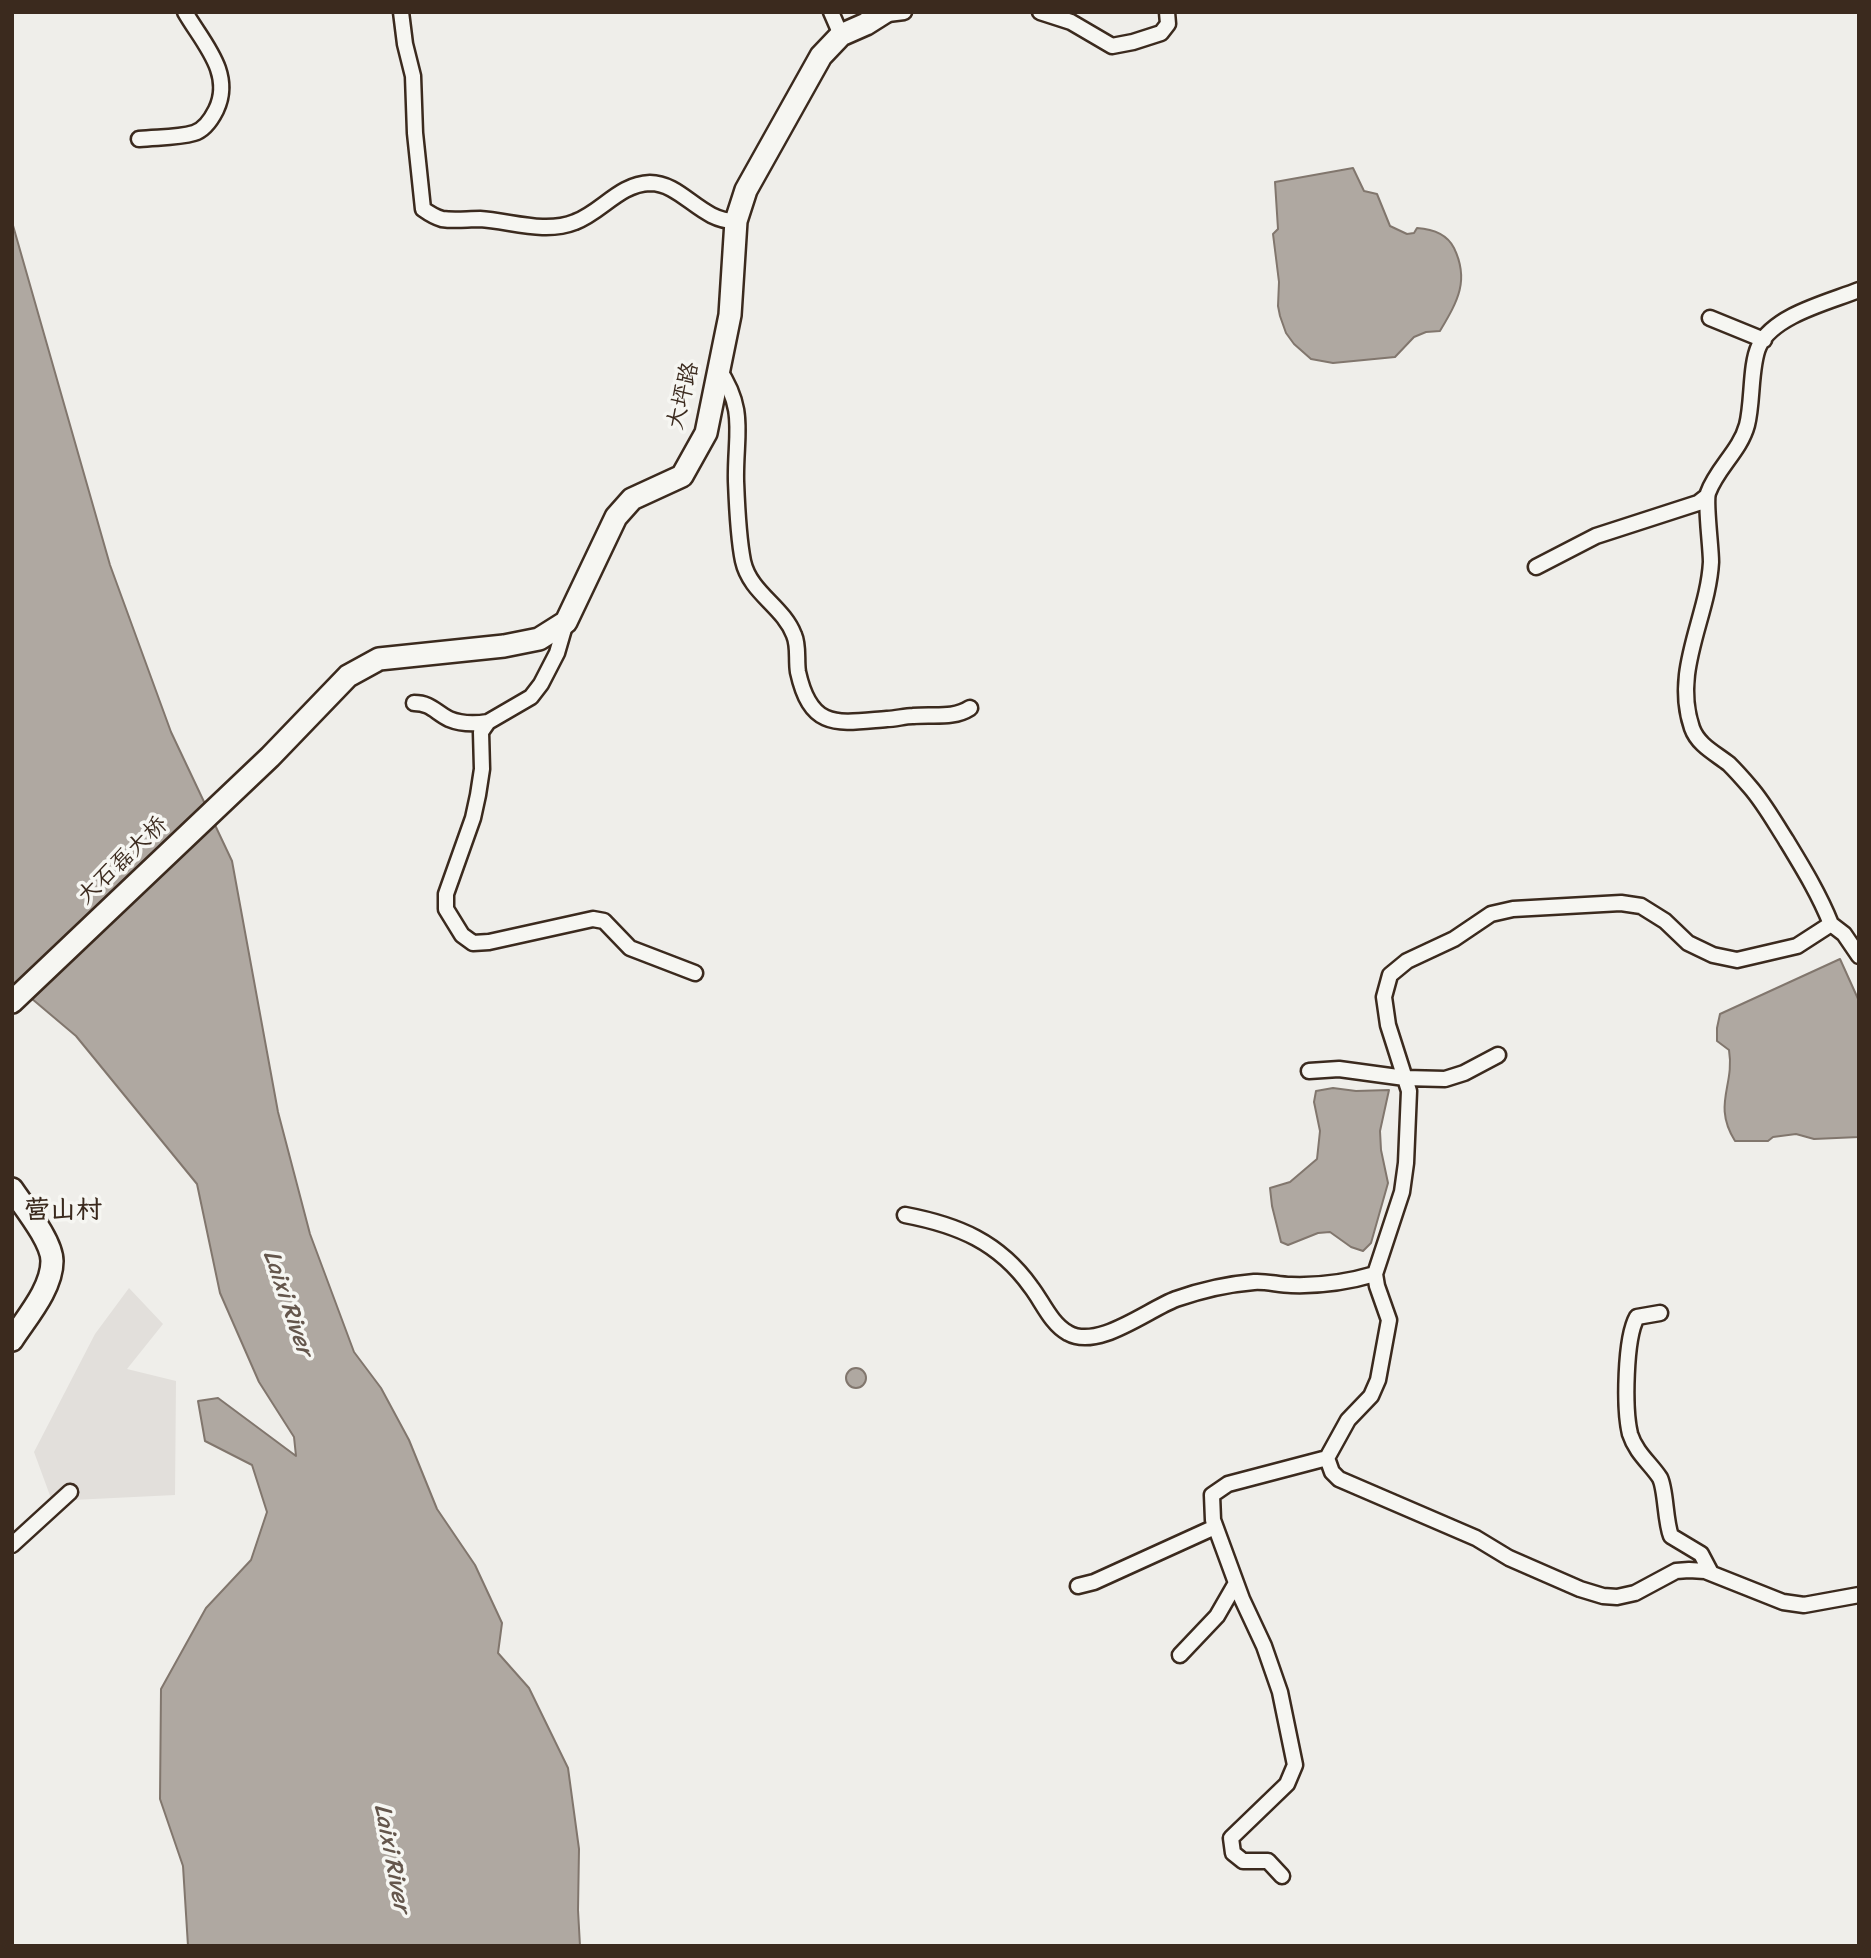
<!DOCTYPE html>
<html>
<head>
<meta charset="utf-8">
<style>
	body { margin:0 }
	#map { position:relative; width:1871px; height:1958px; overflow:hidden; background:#efeeea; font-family:Sriracha,sans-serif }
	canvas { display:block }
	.frame { position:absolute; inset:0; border:14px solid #3b2a1e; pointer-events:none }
</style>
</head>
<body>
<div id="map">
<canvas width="1871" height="1958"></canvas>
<div class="frame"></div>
</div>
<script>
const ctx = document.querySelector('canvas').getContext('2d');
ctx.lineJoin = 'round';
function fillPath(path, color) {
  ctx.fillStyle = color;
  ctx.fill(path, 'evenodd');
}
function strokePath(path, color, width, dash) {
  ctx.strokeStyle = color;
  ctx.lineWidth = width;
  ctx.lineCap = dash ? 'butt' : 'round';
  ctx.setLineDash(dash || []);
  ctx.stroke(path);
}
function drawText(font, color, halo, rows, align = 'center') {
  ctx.font = font + ' Sriracha,"LXGW WenKai TC",sans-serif';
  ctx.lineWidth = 7;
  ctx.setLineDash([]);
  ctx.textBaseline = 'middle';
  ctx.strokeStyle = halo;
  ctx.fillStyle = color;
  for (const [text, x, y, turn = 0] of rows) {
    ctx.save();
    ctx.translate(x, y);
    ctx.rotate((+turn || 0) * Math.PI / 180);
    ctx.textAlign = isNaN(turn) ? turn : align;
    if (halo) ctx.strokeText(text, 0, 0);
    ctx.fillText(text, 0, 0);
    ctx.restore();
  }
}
const built = new Path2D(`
	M 129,1288 L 163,1324 L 127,1369 L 176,1381 L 175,1495 L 52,1501 L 34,1452 L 95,1334 Z`);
const water = new Path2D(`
	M 1353,168 L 1364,191 L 1377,194 L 1390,226 L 1407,234 L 1414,233 L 1417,228 C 1432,229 1447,234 1454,248 C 1470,281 1457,302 1440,331 L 1426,332 L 1414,337 L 1395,357 L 1333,363 L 1311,359 L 1294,344 L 1286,333 L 1280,316 L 1278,306 L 1279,282 L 1273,234 L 1278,229 L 1275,182 Z
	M 12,222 L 110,565 L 171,732 L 232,861 L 278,1112 L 310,1234 L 354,1352 L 381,1388 L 409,1440 L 437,1509 L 475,1565 L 502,1623 L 498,1653 L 529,1688 L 568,1768 L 579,1849 L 578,1910 L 580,1946 L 188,1946 L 183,1866 L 160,1799 L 161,1689 L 206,1608 L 251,1560 L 267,1512 L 252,1465 L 205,1441 L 198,1401 L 218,1398 L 296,1456 L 294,1437 L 259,1382 L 220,1293 L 197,1184 L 76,1036 L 12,982 Z
	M 1840,959 L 1859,1001 L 1859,1137 L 1814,1139 L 1796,1134 L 1773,1137 L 1768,1141 L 1735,1141 C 1712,1104 1735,1086 1729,1050 L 1717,1041 L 1717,1028 L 1720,1014 Z
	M 1333,1088 L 1356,1091 L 1389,1090 L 1380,1131 L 1381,1150 L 1388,1183 L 1371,1243 L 1363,1251 L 1351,1247 L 1330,1232 L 1318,1233 L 1288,1245 L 1281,1242 L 1272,1206 L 1270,1188 L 1290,1182 L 1317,1159 L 1320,1131 L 1314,1102 L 1316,1091 Z
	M846 1378a10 10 0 1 1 20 0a10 10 0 1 1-20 0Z`);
const street = new Path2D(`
	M 401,12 L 405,44 L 413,76 L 415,133 L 423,209 C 430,214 435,217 442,219 C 455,221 467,219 480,219 C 511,221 545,234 575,222 C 602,212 619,184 650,183 C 682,183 701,222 736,221
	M 831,12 L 841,35
	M 1040,12 L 1071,22 L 1112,46 L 1133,42 L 1161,33 L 1168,24 L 1167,12
	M 880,15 L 904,12
	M 139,139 C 157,137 177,138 194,133 C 204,130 211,120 216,110 C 234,73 202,42 185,12
	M 1710,318 L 1764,340
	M 718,368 C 747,411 735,434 736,481 C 737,507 738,536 743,561 C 750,593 783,606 794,635 C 799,646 796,660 798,672 C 811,731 838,723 887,719 C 896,719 904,716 913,716 C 933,714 953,719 970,708
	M 1536,567 L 1596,536 L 1698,503 L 1707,496
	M 566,622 L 557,653 L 541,684 L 531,697 L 488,722 L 481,732 L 482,769 L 478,795 L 473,818 L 446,894 L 446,909 L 462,935 L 473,943 L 489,942 L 593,919 L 604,921 L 630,948 L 695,973
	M 414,703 C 431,703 435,712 449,719 C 461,724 476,724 488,722
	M 1831,924 L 1844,934 L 1859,956
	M 1309,1071 L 1339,1069 L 1405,1078 L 1445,1079 L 1464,1073 L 1498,1055
	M 905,1215 C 958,1225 999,1242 1031,1287 C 1042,1301 1051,1324 1068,1333 C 1098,1350 1147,1310 1176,1299 C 1199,1291 1229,1284 1254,1282 C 1266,1281 1279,1285 1291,1285 C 1320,1286 1348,1282 1375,1274
	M 1660,1313 L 1637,1317 C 1625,1338 1624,1409 1630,1434 C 1636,1453 1651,1464 1660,1478 C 1666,1490 1665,1521 1671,1536 L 1701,1554 L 1711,1573
	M 1327,1458 L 1332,1472 L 1339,1479 L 1476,1538 L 1509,1558 L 1580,1589 L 1603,1596 L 1617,1597 L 1635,1593 L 1676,1571 L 1689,1570 L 1705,1571 L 1783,1602 L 1804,1605 L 1859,1595
	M 12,1545 L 70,1492
	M 1078,1586 L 1094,1582 L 1215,1527
	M 1180,1655 L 1217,1616 L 1236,1583
	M 1282,1876 L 1268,1861 L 1243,1861 L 1233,1853 L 1231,1838 L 1287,1784 L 1295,1765 L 1280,1692 L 1264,1646 L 1242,1599 L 1213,1520 L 1212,1495 L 1228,1484 L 1327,1458 L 1348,1420 L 1371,1396 L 1378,1380 L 1389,1320 L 1377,1286 L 1375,1274 L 1402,1192 L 1406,1163 L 1409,1091 L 1388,1025 L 1384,997 L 1390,975 L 1407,961 L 1454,939 L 1491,914 L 1513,909 L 1621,903 L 1641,906 L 1665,921 L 1688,943 L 1713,955 L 1737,960 L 1797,946 L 1831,924 C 1819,894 1803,868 1786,840 C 1775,823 1764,803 1750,787 C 1744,780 1736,771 1729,764 C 1715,753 1698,745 1692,728 C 1672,670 1708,618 1711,562 C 1711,547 1705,503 1708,493 C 1717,468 1740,451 1747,425 C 1753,402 1750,365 1759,346 C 1774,315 1829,302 1859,290`);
const secondary = new Path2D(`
	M 12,1002 L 270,757 L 348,676 L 379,659 L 504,646 L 539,639 L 566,622 L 616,517 L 632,499 L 682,476 L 706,433 L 730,315 L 736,221 L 746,190 L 821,56 L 841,35 L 866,24 L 885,12
	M 12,1189 C 24,1207 52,1241 52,1261 C 52,1289 26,1318 12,1340`);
const streetNames = [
	["大坪路",684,396,-76],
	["大石磊大桥",123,861,-44]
];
const waterNames = [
	["Laixi River",287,1303,71],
	["Laixi River",391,1858,79]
];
const quarterNames = [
	["营山村",63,1211]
];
fillPath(built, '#e2dfdb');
fillPath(water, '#afa8a1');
strokePath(water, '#81766d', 2);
strokePath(street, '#3b2a1e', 19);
strokePath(secondary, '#3b2a1e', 26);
strokePath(street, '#f6f6f2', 14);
strokePath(secondary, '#f6f6f2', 21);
drawText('23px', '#3b2a1e', '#f6f6f2', streetNames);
drawText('italic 24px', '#64564c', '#f6f6f2', waterNames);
drawText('bold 26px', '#3b2a1e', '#f6f6f2', quarterNames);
</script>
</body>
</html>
